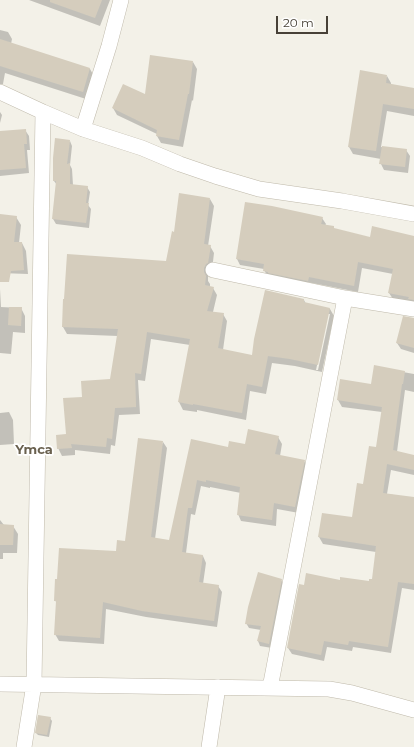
<!DOCTYPE html>
<html>
<head>
<meta charset="utf-8">
<style>
	body { margin:0 }
	#map { position:relative; width:414px; height:747px; overflow:hidden; background:#f3f1e8; font-family:Montserrat,sans-serif }
	canvas { display:block }
	.scale { position:absolute; left:276px; top:16px; width:52px; height:18px; box-sizing:border-box; border:2px solid #474137; border-top:0; padding-left:5px; font-size:12px; line-height:14px; white-space:nowrap; color:#474137; -webkit-text-stroke:3px #fff; paint-order:stroke }
</style>
</head>
<body>
<div id="map">
<canvas width="414" height="747"></canvas>
<div class="scale">20 m</div>
</div>
<script>
const ctx = document.querySelector('canvas').getContext('2d');
ctx.lineJoin = 'round';
function fillPath(path, color) {
  ctx.fillStyle = color;
  ctx.fill(path, 'evenodd');
}
function strokePath(path, color, width, dash) {
  ctx.strokeStyle = color;
  ctx.lineWidth = width;
  ctx.lineCap = dash ? 'butt' : 'round';
  ctx.setLineDash(dash || []);
  ctx.stroke(path);
}
function drawText(font, color, halo, rows, align = 'center') {
  ctx.font = font + ' Montserrat,sans-serif';
  ctx.lineWidth = 3.5;
  ctx.setLineDash([]);
  ctx.textBaseline = 'middle';
  ctx.strokeStyle = halo;
  ctx.fillStyle = color;
  for (const [text, x, y, turn = 0] of rows) {
    ctx.save();
    ctx.translate(x, y);
    ctx.rotate((+turn || 0) * Math.PI / 180);
    ctx.textAlign = isNaN(turn) ? turn : align;
    if (halo) ctx.strokeText(text, 0, 0);
    ctx.fillText(text, 0, 0);
    ctx.restore();
  }
}
const shadow = new Path2D(`
	M 29,0 L 110,0 L 100,26 Z
	M 0,30 L 8,32 L 12,39 L 11,44 L 90,69 L 94,76 L 86,99 L 5,73 L 3,84 L 0,84 Z
	M 193,62 L 197,69 L 193,101 L 192,100 L 183,147 L 161,143 L 157,136 L 157,134 L 117,115 L 113,108 L 146,96 Z
	M 387,76 L 391,83 L 391,85 L 414,89 L 414,116 L 387,111 L 381,147 L 406,150 L 410,156 L 408,173 L 384,170 L 381,164 L 381,159 L 353,154 L 349,147 Z
	M 0,112 L 2,115 L 0,123 Z
	M 25,130 L 29,136 L 30,150 L 27,150 L 29,173 L 0,176 L 0,132 Z
	M 70,141 L 72,146 L 70,165 L 72,169 L 73,185 L 87,187 L 90,192 L 88,205 L 91,209 L 89,228 L 56,224 L 53,219 L 57,185 L 54,181 L 54,158 Z
	M 210,199 L 214,206 L 208,246 L 210,246 L 214,253 L 212,270 L 208,275 L 208,281 L 210,284 L 210,287 L 213,288 L 217,295 L 213,312 L 223,314 L 227,321 L 223,350 L 253,356 L 304,300 L 306,304 L 330,309 L 334,316 L 322,372 L 295,366 L 272,363 L 266,394 L 250,391 L 246,420 L 197,410 L 197,412 L 183,410 L 179,402 L 190,345 L 151,339 L 145,381 L 138,380 L 140,414 L 119,415 L 115,446 L 111,445 L 110,454 L 75,450 L 75,455 L 62,456 L 58,448 L 67,435 L 83,398 L 111,380 L 118,336 L 67,334 L 63,327 L 64,300 L 167,262 L 175,233 ZM 328,314 L 330,314 L 318,370 L 316,370 Z
	M 0,215 L 16,217 L 21,225 L 19,243 L 22,243 L 26,251 L 28,274 L 0,273 Z
	M 322,218 L 326,224 L 325,226 L 335,229 L 370,238 L 414,237 L 414,306 L 393,299 L 389,293 L 393,274 L 362,268 L 358,292 L 312,283 L 268,277 L 264,270 L 264,269 L 240,265 L 237,259 Z
	M 0,289 L 1,307 L 21,308 L 25,316 L 25,333 L 13,332 L 11,354 L 0,353 Z
	M 414,319 L 414,353 L 401,349 L 397,343 Z
	M 375,367 L 414,374 L 414,392 L 405,390 L 397,452 L 414,456 L 414,475 L 391,470 L 387,494 L 414,498 L 414,590 L 402,588 L 391,653 L 353,647 L 352,651 L 327,647 L 324,661 L 292,654 L 288,648 L 305,586 L 341,581 L 370,582 L 373,580 L 376,552 L 323,544 L 319,537 L 323,514 L 353,518 L 377,448 L 382,412 L 342,407 L 338,400 L 372,385 Z
	M 9,412 L 13,420 L 14,444 L 0,445 L 0,413 Z
	M 278,437 L 282,444 L 280,456 L 304,461 L 308,468 L 299,513 L 277,509 L 276,526 L 241,521 L 238,514 L 241,493 L 210,487 L 210,488 L 201,486 L 195,515 L 191,514 L 186,553 L 203,556 L 206,563 L 203,584 L 218,586 L 222,592 L 217,627 L 146,617 L 106,609 L 104,644 L 59,641 L 55,634 L 57,604 L 55,600 L 117,552 L 126,542 L 163,442 L 167,448 L 155,539 L 170,541 L 192,440 L 228,448 L 246,446 Z
	M 0,520 L 4,525 L 13,526 L 18,534 L 17,553 L 3,553 L 3,559 L 0,559 Z
	M 281,580 L 284,585 L 272,648 L 260,646 L 258,641 L 261,630 L 249,628 L 246,623 Z
	M 50,718 L 52,721 L 49,737 L 38,735 L 36,733 Z`);
const building = new Path2D(`
	M 50,0 L 102,0 L 95,18 L 50,2 Z
	M 0,39 L 90,68 L 83,92 L 0,66 Z
	M 150,55 L 193,61 L 189,94 L 188,94 L 179,140 L 156,136 L 157,130 L 112,108 L 123,84 L 145,94 Z
	M 360,70 L 387,75 L 386,83 L 414,88 L 414,109 L 383,104 L 376,151 L 348,147 Z
	M 26,129 L 27,144 L 24,144 L 26,168 L 0,170 L 0,131 Z
	M 55,138 L 70,140 L 67,164 L 70,163 L 70,184 L 88,186 L 86,203 L 89,203 L 86,223 L 52,219 L 56,181 L 53,181 L 53,158 Z
	M 382,146 L 407,149 L 405,167 L 379,164 Z
	M 179,193 L 210,198 L 204,244 L 211,245 L 208,263 L 206,264 L 204,268 L 204,272 L 206,276 L 205,285 L 214,287 L 207,311 L 224,313 L 218,348 L 252,355 L 254,339 L 265,290 L 304,299 L 304,302 L 330,308 L 318,365 L 290,359 L 268,356 L 262,387 L 247,384 L 242,413 L 193,404 L 193,405 L 178,402 L 190,339 L 147,332 L 141,374 L 135,373 L 136,407 L 115,408 L 112,439 L 107,438 L 106,447 L 71,444 L 72,448 L 57,449 L 56,435 L 66,434 L 63,398 L 82,397 L 81,381 L 110,379 L 118,329 L 62,327 L 63,299 L 64,299 L 67,254 L 166,261 L 172,231 L 174,232 Z
	M 245,202 L 272,206 L 323,217 L 321,224 L 334,226 L 334,228 L 370,237 L 372,226 L 414,236 L 414,300 L 408,299 L 409,297 L 388,293 L 393,269 L 358,262 L 354,286 L 309,277 L 308,281 L 268,273 L 268,272 L 263,271 L 264,264 L 236,259 Z
	M 0,214 L 17,216 L 14,242 L 22,242 L 24,270 L 11,271 L 9,282 L 0,282 Z
	M 9,307 L 22,307 L 21,326 L 8,325 Z
	M 403,316 L 414,318 L 414,348 L 396,343 Z
	M 374,365 L 405,371 L 403,384 L 402,384 L 393,450 L 414,455 L 414,470 L 387,464 L 383,493 L 414,497 L 414,584 L 398,582 L 388,647 L 349,641 L 348,645 L 324,641 L 321,655 L 287,648 L 299,584 L 304,585 L 306,573 L 340,580 L 340,577 L 369,581 L 369,579 L 372,579 L 376,546 L 318,537 L 322,513 L 352,517 L 357,483 L 363,484 L 369,446 L 376,447 L 382,407 L 337,400 L 340,379 L 371,384 Z
	M 248,429 L 279,436 L 275,454 L 305,460 L 295,507 L 274,503 L 272,520 L 237,515 L 240,487 L 206,480 L 206,482 L 197,480 L 192,508 L 188,508 L 182,552 L 203,555 L 199,582 L 219,585 L 214,621 L 142,611 L 103,602 L 100,638 L 54,635 L 56,601 L 54,601 L 55,579 L 57,579 L 59,548 L 116,551 L 117,540 L 125,541 L 138,438 L 163,441 L 151,537 L 169,540 L 191,439 L 228,447 L 229,441 L 245,444 Z
	M 0,524 L 14,525 L 13,545 L 0,545 Z
	M 258,572 L 282,579 L 269,644 L 257,641 L 261,626 L 245,624 L 248,607 Z
	M 38,715 L 51,717 L 47,735 L 35,733 Z`);
const minor = new Path2D(`
	M 0,92 L 43,112 L 83,129 L 142,148 L 180,164 L 215,176 L 259,189 L 342,201 L 414,214
	M 83,129 L 109,46 L 121,0
	M 213,270 L 345,298
	M 0,684 L 329,689 L 352,693 L 414,710
	M 270,688 L 345,298 L 414,309
	M 24,747 L 34,684 L 43,112
	M 209,747 L 218,687`);
const quarterNames = [
	["Ymca",34,450]
];
fillPath(shadow, '#0003');
fillPath(building, '#d5cdbd');
strokePath(minor, '#bfb9aa', 16);
strokePath(minor, '#fff', 15);
drawText('bold 13px', '#69604e', '#fff', quarterNames);
</script>
</body>
</html>
